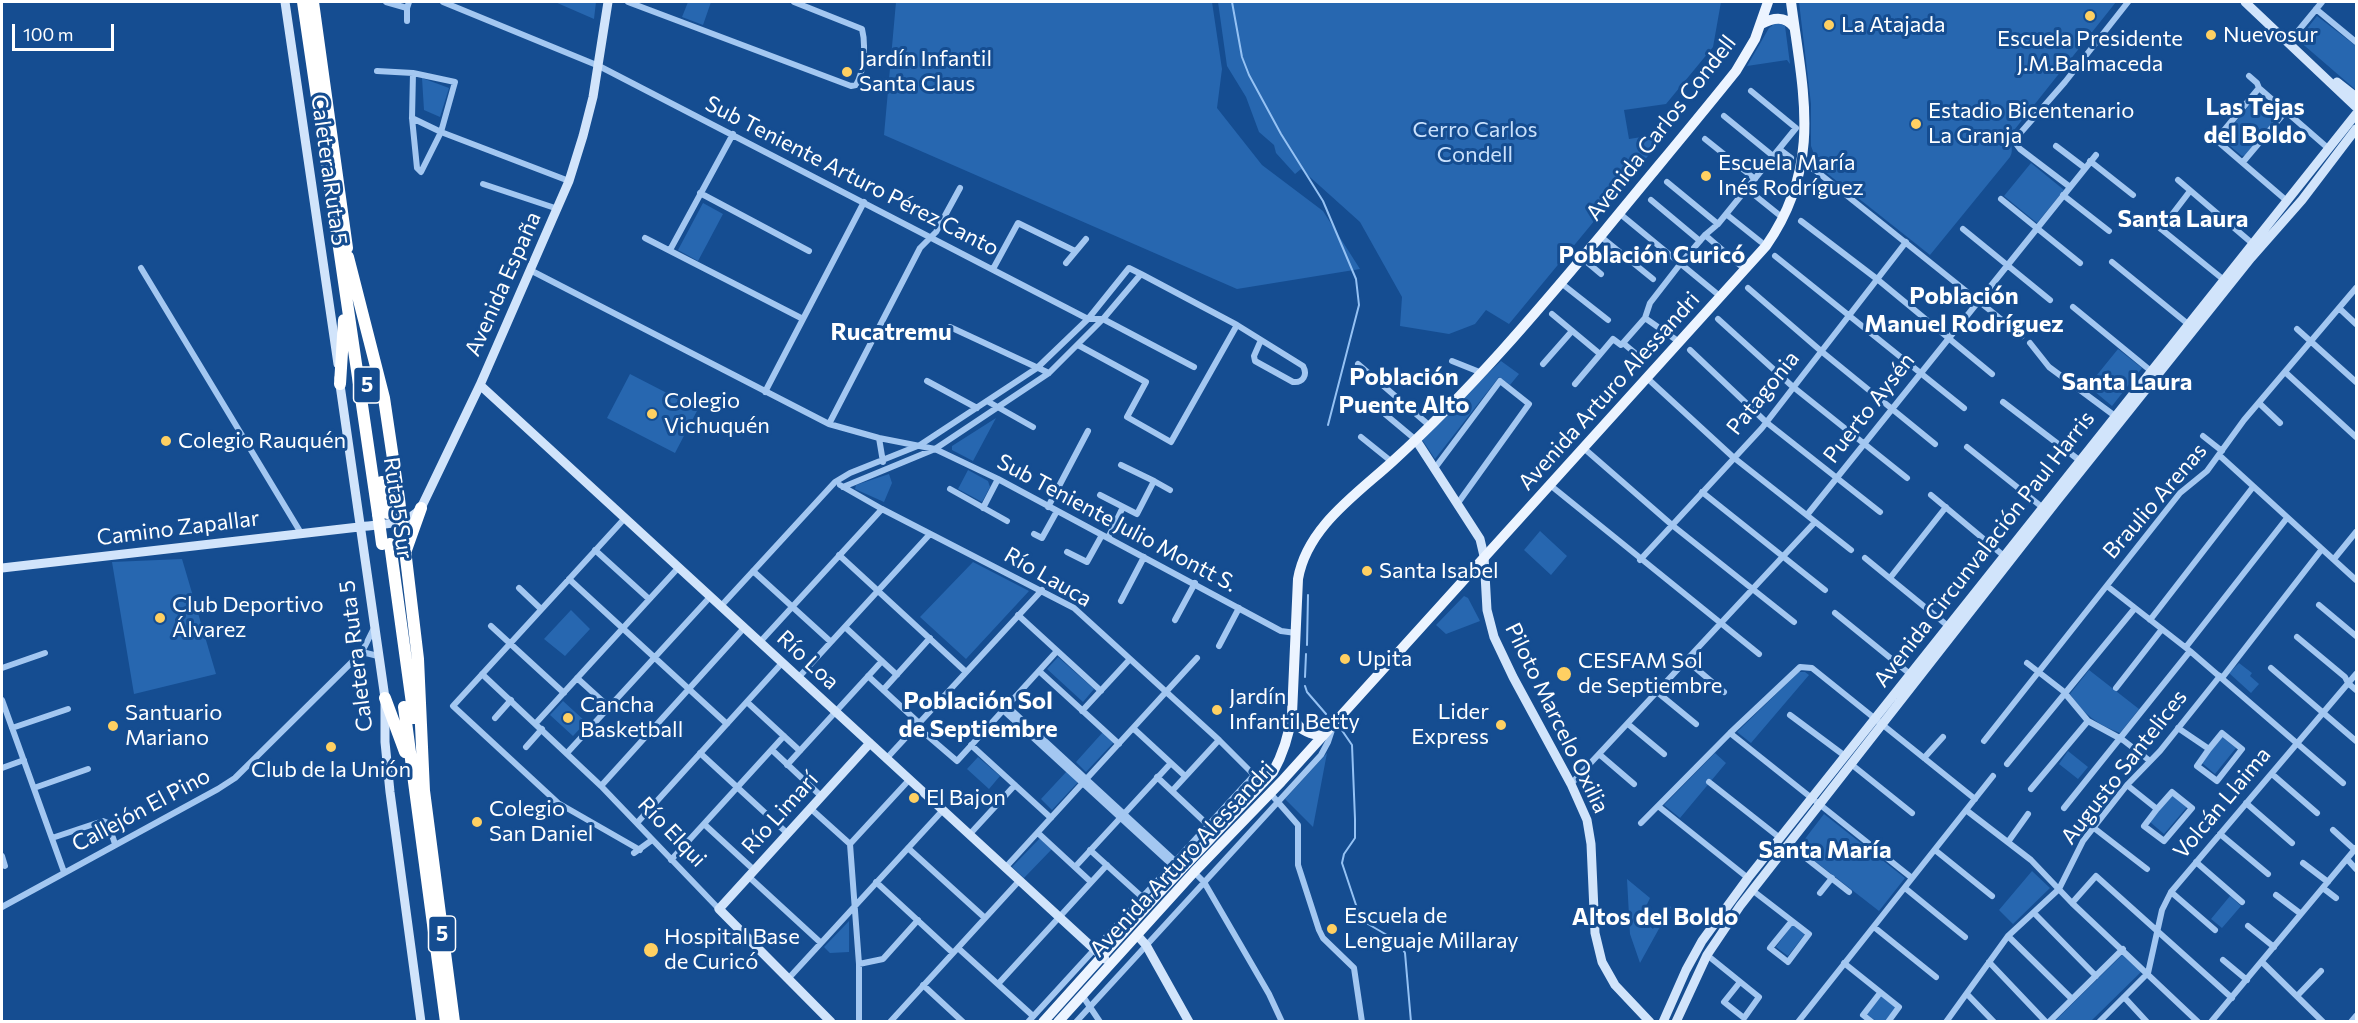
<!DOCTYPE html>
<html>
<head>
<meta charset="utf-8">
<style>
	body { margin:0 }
	#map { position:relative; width:2358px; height:1023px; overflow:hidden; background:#154d91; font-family:Commissioner,sans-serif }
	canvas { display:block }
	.frame { position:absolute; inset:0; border:3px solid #fff; pointer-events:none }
	.scale { position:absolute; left:12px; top:24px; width:102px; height:27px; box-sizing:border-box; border:3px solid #fff; border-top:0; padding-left:8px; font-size:18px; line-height:21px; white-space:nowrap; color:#fff; -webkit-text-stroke:4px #154d91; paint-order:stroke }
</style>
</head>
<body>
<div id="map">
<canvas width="2358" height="1023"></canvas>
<div class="frame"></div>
<div class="scale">100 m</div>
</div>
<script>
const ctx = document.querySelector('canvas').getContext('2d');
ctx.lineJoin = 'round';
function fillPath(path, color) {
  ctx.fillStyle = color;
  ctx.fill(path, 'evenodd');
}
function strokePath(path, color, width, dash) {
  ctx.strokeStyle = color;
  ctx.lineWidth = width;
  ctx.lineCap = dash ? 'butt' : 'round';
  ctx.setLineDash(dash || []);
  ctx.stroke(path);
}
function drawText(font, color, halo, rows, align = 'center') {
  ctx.font = font + ' Commissioner,sans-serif';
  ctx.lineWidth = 6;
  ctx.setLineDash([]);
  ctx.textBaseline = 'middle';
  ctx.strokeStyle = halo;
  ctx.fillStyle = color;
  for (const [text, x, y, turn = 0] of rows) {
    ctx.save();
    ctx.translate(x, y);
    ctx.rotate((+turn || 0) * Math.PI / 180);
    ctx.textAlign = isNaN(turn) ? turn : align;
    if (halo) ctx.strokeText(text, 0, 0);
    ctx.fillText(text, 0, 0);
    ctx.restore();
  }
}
const green = new Path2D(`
	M 555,2 L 596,2 L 594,19 Z
	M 688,2 L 711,2 L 703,25 L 682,17 Z
	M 896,2 L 1212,2 L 1222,69 L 1217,108 L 1262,165 L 1323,211 L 1360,269 L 1237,289 L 884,135 Z
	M 1218,2 L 1721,2 L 1713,47 L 1666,104 L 1624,110 L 1629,139 L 1667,133 L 1509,324 L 1486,310 L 1475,324 L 1449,334 L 1400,326 L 1402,297 L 1360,222 L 1301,169 L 1295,174 L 1276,153 L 1274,145 L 1259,132 L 1246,97 L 1227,66 Z
	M 1799,2 L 2116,2 L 2011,134 C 2008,142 2015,149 2010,157 L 1930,255 L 1819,167 L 1811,146 L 1811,104 Z
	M 2317,16 L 2356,46 L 2356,90 L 2298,40 Z
	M 1777,22 L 1785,26 L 1790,64 L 1787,60 L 1747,66 L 1769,28 Z
	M 422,78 L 449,88 L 440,117 L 424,110 Z
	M 2256,97 L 2259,97 L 2279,113 L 2279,117 L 2246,155 L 2242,156 L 2223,140 L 2223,137 Z
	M 2031,163 L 2064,190 L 2037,223 L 2004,196 Z
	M 703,203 L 723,214 L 698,261 L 678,250 Z
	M 2118,349 L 2142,368 L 2112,406 L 2088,386 Z
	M 1501,361 L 1519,374 L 1510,385 L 1499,377 L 1435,459 L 1421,438 Z
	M 630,374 L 698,409 L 675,453 L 607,418 Z
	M 996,418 L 973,461 L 952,450 L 952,446 Z
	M 968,470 L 988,481 L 990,487 L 982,502 L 958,489 Z
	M 889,474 L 892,483 L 884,502 L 855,489 L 856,485 Z
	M 1540,531 L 1567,556 L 1551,575 L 1524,550 Z
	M 182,559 L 216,674 L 134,694 L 112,562 Z
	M 973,562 L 1029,591 L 966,659 L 920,617 Z
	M 1464,596 L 1468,598 L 1480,621 L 1446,634 L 1436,625 Z
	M 571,610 L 590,629 L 565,656 L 544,639 Z
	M 1058,657 L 1094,689 L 1083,702 L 1047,669 Z
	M 2239,663 L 2252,673 L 2250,676 L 2259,684 L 2251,693 L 2229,673 Z
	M 2089,670 L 2139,709 L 2120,733 C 2098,725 2083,714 2070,694 Z
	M 1799,672 L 1805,672 L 1809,675 L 1751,743 L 1737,732 Z
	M 563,701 L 586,722 L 573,736 L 550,715 Z
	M 1103,732 L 1114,742 L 1086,772 L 1076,762 Z
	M 2222,737 L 2236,748 L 2215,774 L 2202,763 Z
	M 2068,751 L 2088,767 L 2078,779 L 2059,764 Z
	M 1327,753 L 1313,827 L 1285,799 Z
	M 1715,753 L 1726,763 L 1680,818 L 1664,805 Z
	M 978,757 L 1000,776 L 989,789 L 967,769 Z
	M 1068,770 L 1080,780 L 1052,810 L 1041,799 Z
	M 2172,795 L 2187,807 L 2164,834 L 2150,822 Z
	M 1824,814 L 1905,878 L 1879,911 L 1798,848 Z
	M 1040,838 L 1052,849 L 1024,878 L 1012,867 Z
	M 2032,871 L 2050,888 L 2013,924 L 1999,910 Z
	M 1627,879 L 1650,898 L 1640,919 L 1653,929 L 1668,905 L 1671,907 L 1640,963 L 1630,934 Z
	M 2230,896 L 2241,906 L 2222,928 L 2211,919 Z
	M 849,921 L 849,952 L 830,953 L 824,947 Z
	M 1792,925 L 1805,934 L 1788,956 L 1776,947 Z
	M 2124,953 L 2142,971 L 2091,1021 L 2054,1022 Z
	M 1881,995 L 1896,1008 L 1885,1021 L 1876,1021 L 1866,1014 Z`);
const stream = new Path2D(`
	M 1232,2 L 1242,57 L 1249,75 L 1281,134 L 1323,201 L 1356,279 L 1359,305 L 1328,425
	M 1307,645 L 1308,595
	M 1305,677 L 1306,654
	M 1305,686 L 1307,692 L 1326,714
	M 1341,729 L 1352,745 L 1355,819 L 1355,838 L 1344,854 L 1342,863 L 1359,914 L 1368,924 L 1399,942 L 1405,953 L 1411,1022`);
const street = new Path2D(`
	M 386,2 L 407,8 L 409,2
	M 443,2 L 599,66 L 1088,319 L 1103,319 L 1194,367
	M 628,2 L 851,86 L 856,85 C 864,72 866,44 862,29 L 794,2
	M 2316,9 L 2356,42
	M 407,21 L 407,8
	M 2289,42 L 2322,2
	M 377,71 L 413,73 L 455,82 L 441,132 L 421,172 L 417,168 L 412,118 L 413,73
	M 2249,76 L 2257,83 L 2259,88 L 2329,149
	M 2259,88 L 2216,140 L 2287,201
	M 1724,116 L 1773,156
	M 412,118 L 441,132 L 569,181
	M 1705,139 L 1755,179
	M 2056,146 L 2085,168
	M 1779,149 L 1791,158
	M 2090,161 L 2133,195
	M 2243,162 L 2286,111
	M 1802,164 L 1815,170 L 2022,336
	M 2178,180 L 2253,244
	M 1667,182 L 1718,224
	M 483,184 L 558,209
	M 2070,187 L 2020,149 L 2017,145 L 2016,138 L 2065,82 L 2128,2
	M 1747,189 L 1778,214
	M 700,193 L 809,251
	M 2063,195 L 2109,231
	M 2001,199 L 2080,263
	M 1651,200 L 1700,241
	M 1619,213 L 1721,297
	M 1726,214 L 1761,242
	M 2145,216 L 2224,280
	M 1801,221 L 1877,279 L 1992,374
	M 1963,229 L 2050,300
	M 2161,229 L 2190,191
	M 1705,235 L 1741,266
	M 1600,236 L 1653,279
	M 645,238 L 803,319
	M 670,250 L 733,134
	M 1775,256 L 1964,408
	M 1582,258 L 1601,274
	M 2112,262 L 2188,324
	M 1066,263 L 1086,239
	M 141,268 L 301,533
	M 993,269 L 1018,223 L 1075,251
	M 530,270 L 829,424 L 879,438 L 935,449 L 998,479 L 1281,631 L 1296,633
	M 1141,274 L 1237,325 L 1303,366 C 1308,375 1303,383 1293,382 L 1255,361 L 1254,356 L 1261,340
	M 1561,283 L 1608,320
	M 1748,288 L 1821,351 L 1935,444
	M 2073,307 L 2151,371
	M 2339,308 L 2356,324
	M 1552,314 L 1600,354
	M 1645,318 L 1675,339
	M 1718,319 L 1792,386 L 1907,478
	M 950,327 L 1049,373
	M 2297,329 L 2356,382
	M 1623,343 L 1641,358 L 1634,367
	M 2030,343 L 2049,367 L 2115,416
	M 1078,345 L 1146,382 L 1127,417 L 1171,442 L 1237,325
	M 1690,350 L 1766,422 L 1880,512
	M 1452,361 L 1482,373
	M 1358,364 L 1430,426
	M 1543,364 L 1572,331
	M 2285,372 L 2356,437
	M 1647,378 L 1733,457 L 1851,550
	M 927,381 L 977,408
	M 1575,384 L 1613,339 L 1621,345 L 1623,343 L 1645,318 L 1650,303 L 1681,263 L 1705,235 L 1718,224 L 1796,128 L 1751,91
	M 765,392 L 864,202
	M 987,401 L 1033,427
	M 2003,402 L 2079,460
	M 2259,403 L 2280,423
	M 1373,404 L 1416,440
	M 829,424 L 920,248 L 936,232 L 960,188
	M 2203,436 L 2222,451
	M 1361,437 L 1392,462
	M 879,438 L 883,462
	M 1967,447 L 2042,507
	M 1587,451 L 1672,525 L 1794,622
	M 2219,455 L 2356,580
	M 1435,468 L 1500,381 L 1529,404 L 1458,503
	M 1154,481 L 1170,490
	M 840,485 L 882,509 L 1074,608 L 1219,740 L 1262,783
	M 1550,485 L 1759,654
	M 950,489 L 1007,521
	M 1702,492 L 1825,590
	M 1100,495 L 1137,514 L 1154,481 L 1121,465
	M 1931,495 L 2004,556
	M 1048,507 L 1088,431
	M 983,508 L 998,479
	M 1807,515 L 2096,155
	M 625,518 L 453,706 L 558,803 L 640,850
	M 1034,534 L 1042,538 L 1057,511
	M 1108,538 L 1123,507
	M 595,550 L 649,599
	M 1067,552 L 1087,562 L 1102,535
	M 839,555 L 966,672
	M 1865,558 L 1948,626
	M 2334,559 L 2356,532
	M 1640,560 L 1762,428 L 1906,242
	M 753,571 L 831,642
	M 1890,578 L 1946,507
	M 569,579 L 727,724
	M 2107,586 L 2190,651 L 2343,783
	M 519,588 L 541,609
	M 1121,601 L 1144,557
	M 2319,605 L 2356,636
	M 721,606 L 835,482 L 850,473 L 920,445 L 1037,368 L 1088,319 L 1129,268 L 1141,274 L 1103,319 L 1049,373 L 935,449 L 843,487
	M 1835,613 L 1910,674
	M 1018,615 L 1101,691
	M 1175,620 L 1195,583
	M 2150,620 L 2253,487
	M 491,626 L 564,693
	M 845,627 L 897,675
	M 2297,637 L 2345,677 L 2348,683 L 2356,690
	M 760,642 L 882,509
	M 1219,646 L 1239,608
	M 2186,647 L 2287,518
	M 362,652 L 378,656
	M 1686,660 L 1724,692
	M 2027,663 L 2063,691 L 2088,721 L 2123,740 L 2150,761
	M 2,668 L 45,653
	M 2271,668 L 2356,741
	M 1039,671 L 1119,744
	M 482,674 L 601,786 L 719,909
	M 868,676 L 919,723 L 922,731 L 957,761 L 1057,651
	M 577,678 L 609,707
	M 798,678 L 930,534
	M 2222,678 L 2322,549
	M 2116,688 L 2162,629
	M 883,690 L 930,638
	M 1657,692 L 1696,724
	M 2,700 L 64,872
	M 747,702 L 800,751
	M 1007,706 L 1175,861
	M 1003,710 L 1172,865
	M 1082,711 L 1130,659
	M 1790,715 L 1845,756
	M 495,718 L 511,700
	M 536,723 L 678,568
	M 1628,724 L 1664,754
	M 12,728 L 68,709
	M 1133,728 L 1185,776
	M 2178,728 L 2209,749 L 2197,766 L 2217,781 L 2242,749 L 2222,733 L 2209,749
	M 1730,733 L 1912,878
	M 1984,741 L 2180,493 L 2207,471 L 2244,420 L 2356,288
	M 971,745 L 1051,818
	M 526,747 L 542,729
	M 772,750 L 821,796
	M 567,753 L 710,597
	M 700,753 L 787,833
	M 1599,754 L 1634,784
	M 1924,758 L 1943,737
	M 886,759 L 1042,590
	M 1851,764 L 1912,813
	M 2007,764 L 2135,608
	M 787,765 L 882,661
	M 2,768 L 24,760
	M 2272,774 L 2317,813
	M 1157,777 L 1208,825
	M 1709,782 L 1780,838
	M 1571,784 L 1815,522
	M 2127,785 L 2157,809 L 2144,826 L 2164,841 L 2192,808 L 2172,792 L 2157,809
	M 601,786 L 744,628
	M 34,788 L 88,769
	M 2031,789 L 2088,721
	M 1172,791 L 1219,740
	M 1270,793 L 1298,825 L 1298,865 L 1319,930 L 1323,938 L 1354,968 L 1362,1022
	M 2246,803 L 2292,843
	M 1658,806 L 1748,878
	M 810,808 L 850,844 L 859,964 L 859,1022
	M 2064,808 L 2190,651
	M 1966,810 L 2031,860 L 2072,903 L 2198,1022
	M 637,823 L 782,663
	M 1641,823 L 1730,733 L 1800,667 L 1812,668 L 1975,799
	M 704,824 L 754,870
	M 2094,828 L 2147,869
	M 2333,830 L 2355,850
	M 1038,833 L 1091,882
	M 2220,834 L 2268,874
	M 969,835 L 1015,785
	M 52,838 L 103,821 L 108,823 L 115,844
	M 2008,842 L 2028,814
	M 850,844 L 909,780
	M 1788,844 L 1849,892
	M 908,848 L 985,918
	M 1090,850 L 1142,897
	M 1935,850 L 1992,896
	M 634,853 L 652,840
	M 2,856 L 5,866
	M 2347,859 L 2356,869
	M 671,860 L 784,736
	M 2196,862 L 2242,902
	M 2303,863 L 2328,882
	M 1075,867 L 1171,763
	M 1005,868 L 1197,658
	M 1194,872 L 1204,882 L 1269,994 L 1282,1022
	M 748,876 L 821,943
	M 876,882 L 953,953
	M 1905,888 L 1965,937
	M 2323,888 L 2336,898
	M 1752,890 L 1809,934 L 1788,962 L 1770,948 L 1792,921
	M 2171,892 L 2215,930
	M 1820,893 L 1832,878
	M 2276,895 L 2301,914
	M 2072,903 L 2096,876 L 2232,998
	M 2,907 L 218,789 L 235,778 L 362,652 L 373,630
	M 2034,913 L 2096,976
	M 2248,926 L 2274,947
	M 1874,927 L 1936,977
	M 2008,936 L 2072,999
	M 958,948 L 1033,1016
	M 1707,955 L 1759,997 L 1744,1018 L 1724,1002 L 1740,982
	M 2223,960 L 2247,980
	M 1989,962 L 2046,1022
	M 2262,962 L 2323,1022
	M 1844,963 L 1899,1007 L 1888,1022
	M 859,964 L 883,959 L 918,920
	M 788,979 L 943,810
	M 998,984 L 1107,865
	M 923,985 L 963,1022
	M 1967,994 L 1994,1022
	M 1082,995 L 1100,1022
	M 2297,996 L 2321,971
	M 2124,997 L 2147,1022
	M 890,1022 L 1019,881
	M 1028,1022 L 1255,774
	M 1076,1022 L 1321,755 L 1328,742 L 1333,727
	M 1798,1022 L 1993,776
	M 1872,1022 L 1863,1015 L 1880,993
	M 1946,1022 L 2008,936 L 2059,889 L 2083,841 L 2127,785 L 2160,751 L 2220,676
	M 2049,1022 L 2123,949
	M 2099,1022 L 2148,973 L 2162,910 L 2171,892 L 2356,674
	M 2211,1022 L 2356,848
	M 2351,1022 L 2356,1016`);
const secondary = new Path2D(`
	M 285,2 L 338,364
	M 2245,2 L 2356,107
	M 2337,82 L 2356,97
	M 339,378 L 385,698 L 385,742 L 390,792 L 421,1022
	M 480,385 L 1105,959
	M 1416,440 L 1480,539 L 1484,556 L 1487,610 L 1494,637 L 1513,677 L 1571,784 L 1587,820 L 1591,844 L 1595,933 L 1602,962 L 1615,985 L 1650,1022
	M 2,568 L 359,527 C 380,524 407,526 421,508 L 480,385 L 569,181 L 583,136 L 593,97 L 608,2
	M 1137,935 L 1146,945 L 1189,1022
	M 831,1022 L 719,909 L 870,743
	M 1663,1022 L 1686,970 L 1702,941 L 1748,878 L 2356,114
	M 1676,1022 L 1707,955 L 1740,906 L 2056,502 L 2251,258 L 2302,200 L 2356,129`);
const primary = new Path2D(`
	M 1761,24 C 1774,17 1785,16 1794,27
	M 1292,715 C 1297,729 1307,733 1321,736
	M 1043,1022 L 1160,892 L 1273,772 C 1283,754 1289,735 1292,714 L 1298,579 C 1307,527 1357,494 1393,461 C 1470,391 1536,313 1603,233 C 1647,179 1692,126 1736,71 L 1755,39 L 1768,2
	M 1058,1022 L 1194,872 L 1281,782 L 1766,246 C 1823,164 1803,93 1791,2`);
const highway = new Path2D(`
	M 303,2 L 378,514
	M 313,2 L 347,248
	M 348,257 L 384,398 L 399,499 L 418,659 L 424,791
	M 340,384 L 344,320
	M 382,482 L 387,513
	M 390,544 L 414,718
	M 406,550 L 421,508
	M 385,698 L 405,752
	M 404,707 L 446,1022
	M 423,783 L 454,1022`);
const highwayBridge = new Path2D(`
	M 378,514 L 382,544`);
const markers = [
	[2090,16,6,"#ffd062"],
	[1829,25,6,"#ffd062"],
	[2211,35,6,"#ffd062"],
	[847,72,6,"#ffd062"],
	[1916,124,6,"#ffd062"],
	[1706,176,6,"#ffd062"],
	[652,414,6,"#ffd062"],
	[166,441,6,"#ffd062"],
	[1367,571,6,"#ffd062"],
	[160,618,6,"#ffd062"],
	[1345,659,6,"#ffd062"],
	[1564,674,8,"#ffd062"],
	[1217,710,6,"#ffd062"],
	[568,718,6,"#ffd062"],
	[1501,725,6,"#ffd062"],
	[113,726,6,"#ffd062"],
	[331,747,6,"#ffd062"],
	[914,798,6,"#ffd062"],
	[477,822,6,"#ffd062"],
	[1332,929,6,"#ffd062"],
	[651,950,8,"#ffd062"]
];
const shields = [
	[367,385,27],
	[442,934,27]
];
const shieldNames = [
	["5",367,385],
	["5",442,934]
];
const poiNames = [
	["La Atajada",1841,25],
	["Nuevosur",2223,35],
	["Escuela Presidente",2090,39,"center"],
	["J.M.Balmaceda",2090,64,"center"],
	["Jardín Infantil",859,59],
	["Santa Claus",859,84],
	["Estadio Bicentenario",1928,111],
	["La Granja",1928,136],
	["Escuela María",1718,163],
	["Inés Rodríguez",1718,188],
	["Colegio",664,401],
	["Vichuquén",664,426],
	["Colegio Rauquén",178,441],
	["Santa Isabel",1379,571],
	["Club Deportivo",172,605],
	["Álvarez",172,630],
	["Upita",1357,659],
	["CESFAM Sol",1578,661],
	["de Septiembre",1578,686],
	["Jardín",1229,697],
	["Infantil Betty",1229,722],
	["Cancha",580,705],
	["Basketball",580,730],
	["Lider",1489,712,"right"],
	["Express",1489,737,"right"],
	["Santuario",125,713],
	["Mariano",125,738],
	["Club de la Unión",331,770,"center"],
	["El Bajon",926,798],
	["Colegio",489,809],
	["San Daniel",489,834],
	["Escuela de",1344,916],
	["Lenguaje Millaray",1344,941],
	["Hospital Base",664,937],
	["de Curicó",664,962]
];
const streetNames = [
	["Avenida Carlos Condell",1661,128,-52],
	["Caletera Ruta 5",329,170,82],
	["Sub Teniente Arturo Pérez Canto",852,176,27],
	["Avenida España",503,284,-66],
	["Avenida Arturo Alessandri",1609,391,-48],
	["Patagonia",1763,393,-51],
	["Puerto Aysén",1869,408,-52],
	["Braulio Arenas",2155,501,-49],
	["Ruta 5 Sur",398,508,82],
	["Sub Teniente Julio Montt S.",1117,523,28],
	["Camino Zapallar",178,528,-7],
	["Avenida Circunvalación Paul Harris",1984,549,-52],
	["Río Lauca",1048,577,30],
	["Caletera Ruta 5",356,656,-97],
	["Río Loa",808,660,43],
	["Piloto Marcelo Oxilia",1557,718,64],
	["Augusto Santelices",2124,767,-52],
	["Volcán Llaima",2222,803,-50],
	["Callejón El Pino",141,810,-28],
	["Río Limarí",780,813,-48],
	["Río Elqui",672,832,46],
	["Avenida Arturo Alessandri",1182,859,-47]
];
const parkNames = [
	["Cerro Carlos",1475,130],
	["Condell",1475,155]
];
const neighbourhoodNames = [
	["Las Tejas",2255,107],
	["del Boldo",2255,135],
	["Santa Laura",2183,219],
	["Población Curicó",1652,255],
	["Población",1964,296],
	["Manuel Rodríguez",1964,324],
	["Rucatremu",891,332],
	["Población",1404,377],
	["Puente Alto",1404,405],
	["Santa Laura",2127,382],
	["Población Sol",978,701],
	["de Septiembre",978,729],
	["Santa María",1825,850],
	["Altos del Boldo",1655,917]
];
fillPath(green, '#2767b0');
strokePath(stream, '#95c2f4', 2);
strokePath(street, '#a3c7f1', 6);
strokePath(secondary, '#d1e4fb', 9);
strokePath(primary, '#ecf4ff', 10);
strokePath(highway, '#fff', 12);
strokePath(highwayBridge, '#fff', 12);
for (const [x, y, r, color] of markers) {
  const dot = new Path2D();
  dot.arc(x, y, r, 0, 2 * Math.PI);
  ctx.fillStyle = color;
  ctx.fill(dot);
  strokePath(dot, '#154d91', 2);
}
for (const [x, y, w] of shields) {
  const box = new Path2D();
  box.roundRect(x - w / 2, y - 18, w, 36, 4.5);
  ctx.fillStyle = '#154d91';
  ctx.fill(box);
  strokePath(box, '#fff', 1.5);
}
drawText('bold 21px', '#fff', null, shieldNames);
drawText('22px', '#fff', '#154d91', poiNames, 'left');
drawText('22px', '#fff', '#154d91', streetNames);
drawText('22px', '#cae1fc', '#154d91', parkNames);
drawText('bold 24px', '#fff', '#154d91', neighbourhoodNames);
</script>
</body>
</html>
